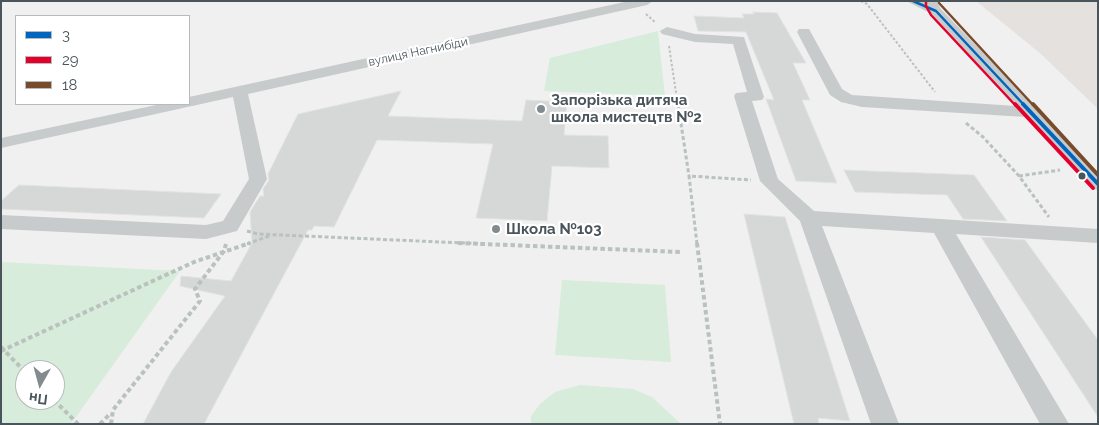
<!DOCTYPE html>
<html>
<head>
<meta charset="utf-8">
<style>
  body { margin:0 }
  #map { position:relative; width:1099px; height:425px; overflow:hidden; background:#f0f0f0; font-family:Raleway,sans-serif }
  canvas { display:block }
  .frame { position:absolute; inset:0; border:2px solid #49555a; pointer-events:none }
  .legend { position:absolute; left:15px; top:15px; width:175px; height:90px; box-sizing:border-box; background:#fff; border:1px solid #b6bbbd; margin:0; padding:6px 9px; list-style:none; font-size:15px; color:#49555a }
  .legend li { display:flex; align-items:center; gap:10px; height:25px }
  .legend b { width:25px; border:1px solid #b6bbbd }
  .north { position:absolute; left:15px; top:360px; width:50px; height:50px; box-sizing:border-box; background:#fff; border:1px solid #b6bbbd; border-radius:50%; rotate:187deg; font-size:14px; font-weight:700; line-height:20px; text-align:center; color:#49555a }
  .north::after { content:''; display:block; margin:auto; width:18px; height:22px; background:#838b8e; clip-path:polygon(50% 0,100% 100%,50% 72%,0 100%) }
</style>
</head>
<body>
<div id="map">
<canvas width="1099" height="425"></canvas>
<div class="frame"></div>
<ul class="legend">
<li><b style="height:6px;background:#0065bd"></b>3</li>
<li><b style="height:6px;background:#e4002b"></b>29</li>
<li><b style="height:6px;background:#7a4b2a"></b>18</li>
</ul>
<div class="north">Пн</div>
</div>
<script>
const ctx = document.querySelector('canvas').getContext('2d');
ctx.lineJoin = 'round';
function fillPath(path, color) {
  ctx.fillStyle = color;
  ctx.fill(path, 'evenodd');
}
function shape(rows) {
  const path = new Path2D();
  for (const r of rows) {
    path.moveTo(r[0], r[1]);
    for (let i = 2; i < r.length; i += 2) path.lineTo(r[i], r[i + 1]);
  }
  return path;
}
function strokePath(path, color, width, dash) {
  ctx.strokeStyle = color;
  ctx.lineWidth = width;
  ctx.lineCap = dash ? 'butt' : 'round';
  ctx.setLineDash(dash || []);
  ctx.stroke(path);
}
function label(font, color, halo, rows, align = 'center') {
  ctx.font = font + ' Raleway,sans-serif';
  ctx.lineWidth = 4.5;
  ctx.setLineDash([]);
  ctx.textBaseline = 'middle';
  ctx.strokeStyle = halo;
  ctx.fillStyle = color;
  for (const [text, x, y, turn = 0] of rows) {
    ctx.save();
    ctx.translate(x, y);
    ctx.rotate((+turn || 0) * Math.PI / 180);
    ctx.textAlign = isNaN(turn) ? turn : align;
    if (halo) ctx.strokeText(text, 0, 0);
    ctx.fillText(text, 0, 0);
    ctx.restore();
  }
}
fillPath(shape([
  [658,31,665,96,544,91,550,58],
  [1,262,180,271,71,424,1,424],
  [25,370,55,370,55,400,25,400],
  [562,280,665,285,671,362,555,355],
  [580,385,633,389,652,397,681,424,531,424,531,416,540,404,555,392]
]), '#d7ecdb');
fillPath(shape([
  [976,1,1098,1,1098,109,1041,54]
]), '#e4e1de');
const building = shape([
  [753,12,777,13,806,63,793,63,810,100,802,100,837,183,796,181,766,99,774,100,746,32,698,31,694,16,744,18,742,14,754,14,753,12],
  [401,91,388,116,522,121,526,100,567,102,564,135,608,136,609,168,552,166,547,221,476,218,493,144,377,140,334,227,314,226,312,230,308,230,204,424,143,424,171,372,225,296,180,286,181,276,231,281,252,243,250,212,260,196,264,196,263,189,269,180,268,174,298,114,401,91],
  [844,170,974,175,1007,221,963,219,947,195,855,192,844,170],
  [19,185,221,194,204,218,1,209,1,201,19,185],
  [744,214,785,217,850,421,818,418,819,424,794,424,744,214],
  [981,237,1025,240,1098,340,1098,417,981,237]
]);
fillPath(building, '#d6d8d8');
strokePath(building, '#e1e2e2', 1);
strokePath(shape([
  [861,1,867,4,935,92],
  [646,14,656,23],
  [669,46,678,106]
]), '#b9c2bd', 2, [2.5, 2]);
strokePath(shape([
  [678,104,689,176],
  [966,123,983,137,1019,176,1049,217],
  [1019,176,1060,170],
  [247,231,258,234,487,244],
  [247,244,269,236],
  [697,244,689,176,751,180]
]), '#b9c2bd', 3, [4, 2.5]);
strokePath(shape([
  [458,243,681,252],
  [697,243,720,424],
  [1,347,25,372],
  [1,351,194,262,250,243],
  [54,400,78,424],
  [100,424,110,414],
  [111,424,113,410,200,301,195,289,224,251,226,244]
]), '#b9c2bd', 4, [4.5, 3]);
fillPath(shape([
  [629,1,653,1,647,5,248,94,267,179,237,231,206,239,1,229,1,215,206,225,223,221,249,179,233,97,1,148,1,138,161,104,189,104,189,97,629,1],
  [906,1,939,1,938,4,941,9,1098,172,1098,190,1091,188,1026,117,862,107,841,102,830,95,797,32,799,29,809,29,842,89,852,95,1016,106,932,14,906,1],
  [667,27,695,34,744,37,764,97,762,100,752,101,778,179,814,211,1098,229,1098,243,956,234,1069,424,1040,424,934,233,822,226,899,424,871,424,800,221,760,181,734,96,736,93,747,92,733,44,695,42,662,34,660,31,667,27]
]), '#c8cbcb');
strokePath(shape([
  [913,1,936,11,1025,106]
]), '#0065bd', 2.5);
strokePath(shape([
  [1023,104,1098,184]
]), '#0065bd', 4);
strokePath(shape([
  [926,1,926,6,931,15,1016,106]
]), '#e4002b', 2.5);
strokePath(shape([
  [1015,104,1093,188]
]), '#e4002b', 4);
strokePath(shape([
  [939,3,1034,106]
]), '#7a4b2a', 2.5);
strokePath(shape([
  [1033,104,1098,175]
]), '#7a4b2a', 4);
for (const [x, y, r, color] of [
  [541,109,5,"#838b8e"],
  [1082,176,4.5,"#49555a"],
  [496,229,5,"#838b8e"]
]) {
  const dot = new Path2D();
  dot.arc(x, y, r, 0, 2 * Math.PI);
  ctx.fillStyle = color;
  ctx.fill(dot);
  strokePath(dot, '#fff', 2);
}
label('12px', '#49555a', '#fff', [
  ["вулиця Нагнибіди",418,52,-12]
]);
label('bold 15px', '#49555a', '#fff', [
  ["Запорізька дитяча",551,100],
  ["школа мистецтв №2",551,117],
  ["Школа №103",506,229]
], 'left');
</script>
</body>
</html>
